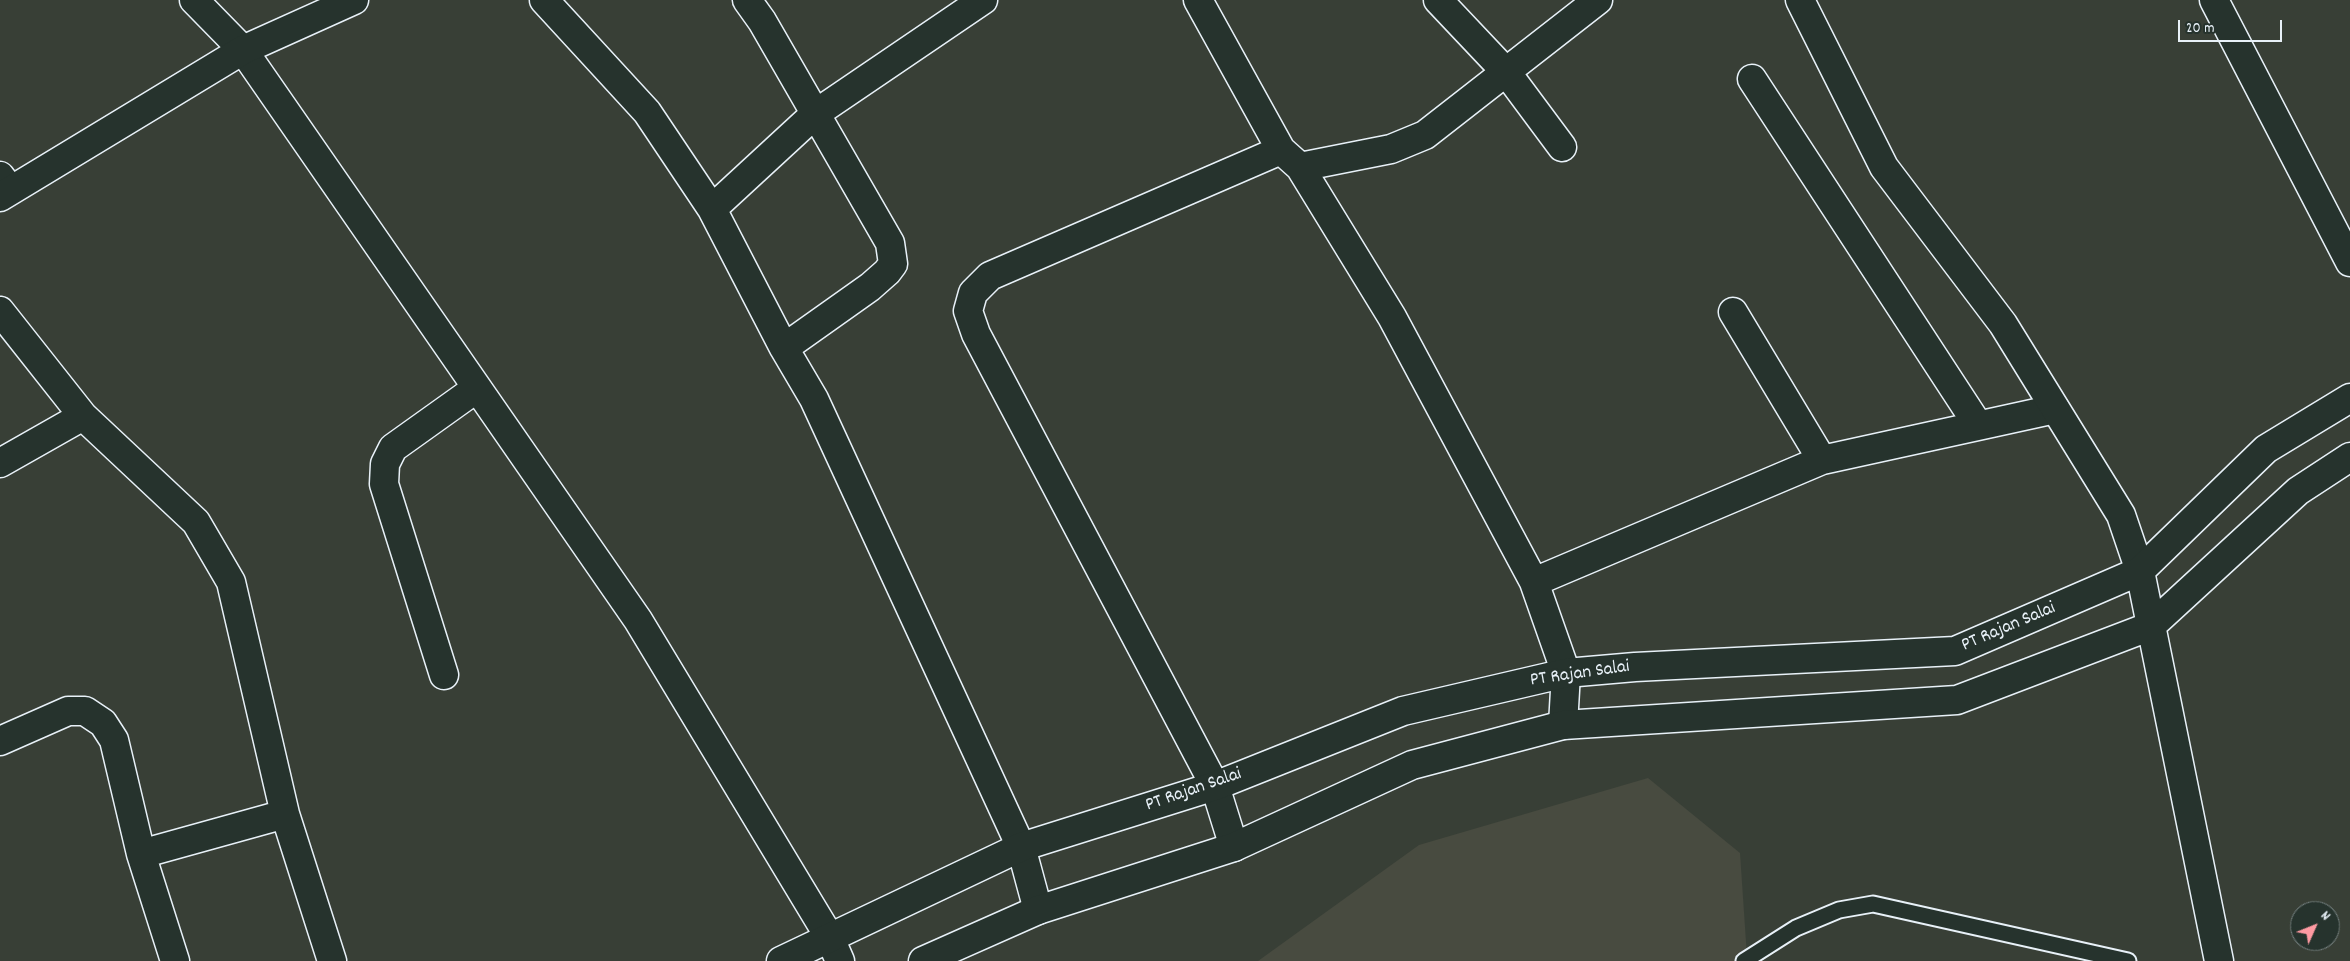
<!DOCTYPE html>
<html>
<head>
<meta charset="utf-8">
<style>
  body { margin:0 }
  #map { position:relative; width:2350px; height:961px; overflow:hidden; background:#383f36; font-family:Dekko,sans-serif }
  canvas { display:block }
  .north { position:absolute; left:2290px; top:901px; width:50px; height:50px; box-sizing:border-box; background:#26332d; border:1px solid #747f7e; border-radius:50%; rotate:46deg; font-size:14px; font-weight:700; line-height:20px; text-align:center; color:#e8f1f8 }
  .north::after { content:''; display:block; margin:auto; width:18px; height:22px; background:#ff9aa2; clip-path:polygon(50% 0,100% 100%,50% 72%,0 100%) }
  .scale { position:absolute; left:2178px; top:20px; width:104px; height:22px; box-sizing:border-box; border:2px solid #e8f1f8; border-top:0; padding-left:6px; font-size:15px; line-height:18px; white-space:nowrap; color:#e8f1f8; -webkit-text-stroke:4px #26332d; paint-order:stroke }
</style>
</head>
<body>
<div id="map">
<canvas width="2350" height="961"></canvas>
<div class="north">N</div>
<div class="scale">20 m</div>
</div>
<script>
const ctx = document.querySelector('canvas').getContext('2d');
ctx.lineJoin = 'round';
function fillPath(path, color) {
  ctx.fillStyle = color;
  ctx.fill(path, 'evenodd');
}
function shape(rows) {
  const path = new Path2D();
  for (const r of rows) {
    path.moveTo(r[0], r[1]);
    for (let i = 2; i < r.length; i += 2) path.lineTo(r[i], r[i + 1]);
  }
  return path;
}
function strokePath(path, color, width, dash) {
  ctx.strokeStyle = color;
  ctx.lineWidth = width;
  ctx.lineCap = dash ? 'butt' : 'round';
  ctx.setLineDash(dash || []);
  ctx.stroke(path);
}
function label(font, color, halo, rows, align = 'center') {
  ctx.font = font + ' Dekko,sans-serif';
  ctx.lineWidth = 4;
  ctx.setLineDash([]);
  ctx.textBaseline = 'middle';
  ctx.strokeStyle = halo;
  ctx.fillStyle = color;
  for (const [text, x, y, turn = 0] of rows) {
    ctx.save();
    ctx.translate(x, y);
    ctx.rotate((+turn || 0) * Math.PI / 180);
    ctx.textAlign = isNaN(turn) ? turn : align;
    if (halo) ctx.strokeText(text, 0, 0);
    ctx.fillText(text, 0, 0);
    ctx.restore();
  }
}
fillPath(shape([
  [1648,778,1740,853,1747,957,1741,961,1258,961,1419,845]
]), '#484b40');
const service = shape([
  [1744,961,1796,928,1839,910,1873,904,2128,961]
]);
const minor = shape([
  [194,0,243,50,638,620,830,938,840,961],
  [544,0,647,112,712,209,784,348,814,399,1021,847,1038,910],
  [747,0,762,21,890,243,893,264,887,272,870,287,784,348],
  [1198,0,1281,150,1300,167,1392,317,1534,582,1566,673,1563,725],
  [1438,0,1507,73,1562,147],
  [2214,0,2350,262],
  [1752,79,1978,425],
  [1300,167,1391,149,1425,135,1598,0],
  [0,176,10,189],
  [712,209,815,114,983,0],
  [0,311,83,416,196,522,231,582,285,814,332,961],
  [1733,312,1822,460],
  [0,463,83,416],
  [1534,582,1822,460,2055,409],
  [444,675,384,484,385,464,393,448,477,388],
  [0,741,68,711,85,711,103,723,114,740,141,854,175,961],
  [1234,847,1215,786,976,334,968,311,973,293,990,276,1281,150],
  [141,854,285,814]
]);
const tertiary = shape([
  [1800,0,1884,167,2003,324,2121,515,2140,571],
  [0,197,243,50,354,0]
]);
const secondary = shape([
  [2140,571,2219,961],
  [781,961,1021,847,1215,786,1403,711,1566,673,1635,667,1955,651,2140,571,2266,449,2350,398],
  [923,961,1038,910,1234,847,1412,765,1563,725,1957,700,2151,626,2298,491,2350,457]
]);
strokePath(service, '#e8f1f8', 19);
strokePath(minor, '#e8f1f8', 31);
strokePath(tertiary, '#e8f1f8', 31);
strokePath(secondary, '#e8f1f8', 31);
strokePath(service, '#26332d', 15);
strokePath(minor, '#26332d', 28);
strokePath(tertiary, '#26332d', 28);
strokePath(secondary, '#26332d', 28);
label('19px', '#e8f1f8', '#26332d', [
  ["PT Rajan Salai",2009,628,-23],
  ["PT Rajan Salai",1580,675,-8],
  ["PT Rajan Salai",1194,791,-19]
]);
</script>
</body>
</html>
